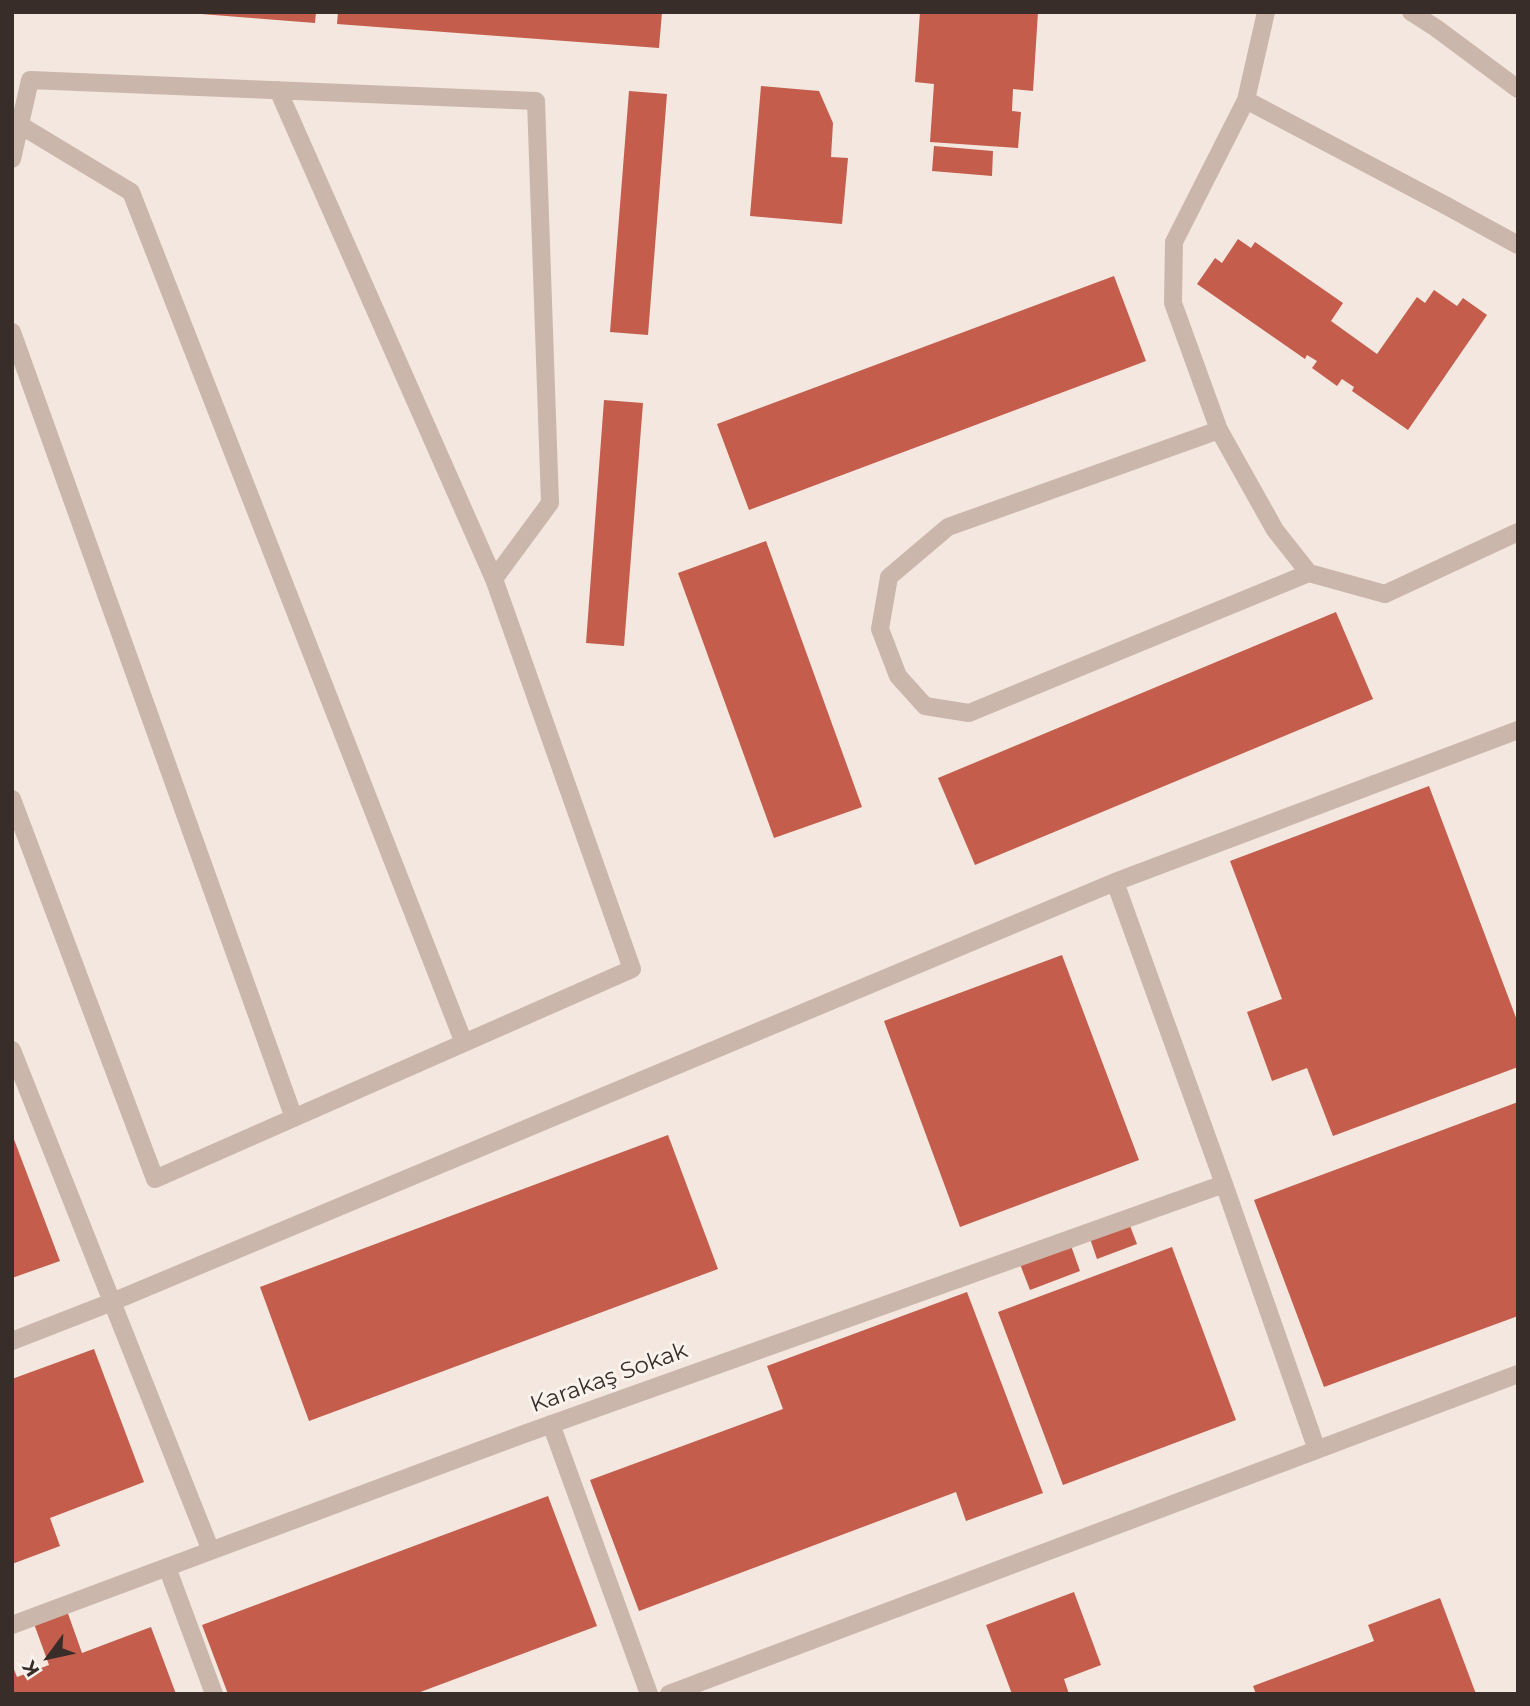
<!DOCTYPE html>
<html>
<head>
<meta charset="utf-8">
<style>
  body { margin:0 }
  #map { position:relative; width:1530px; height:1706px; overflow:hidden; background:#f3e7df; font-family:Montserrat,sans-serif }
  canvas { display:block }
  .frame { position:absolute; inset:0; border:14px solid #392d2a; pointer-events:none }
  .north { position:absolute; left:14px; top:1622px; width:70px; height:70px; -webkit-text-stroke:5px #faf2ec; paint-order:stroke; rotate:237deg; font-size:19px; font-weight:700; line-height:28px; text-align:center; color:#392d2a }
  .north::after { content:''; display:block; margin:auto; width:24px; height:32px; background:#392d2a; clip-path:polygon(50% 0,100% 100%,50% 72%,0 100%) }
</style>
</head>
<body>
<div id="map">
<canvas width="1530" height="1706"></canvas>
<div class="frame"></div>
<div class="north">K</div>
</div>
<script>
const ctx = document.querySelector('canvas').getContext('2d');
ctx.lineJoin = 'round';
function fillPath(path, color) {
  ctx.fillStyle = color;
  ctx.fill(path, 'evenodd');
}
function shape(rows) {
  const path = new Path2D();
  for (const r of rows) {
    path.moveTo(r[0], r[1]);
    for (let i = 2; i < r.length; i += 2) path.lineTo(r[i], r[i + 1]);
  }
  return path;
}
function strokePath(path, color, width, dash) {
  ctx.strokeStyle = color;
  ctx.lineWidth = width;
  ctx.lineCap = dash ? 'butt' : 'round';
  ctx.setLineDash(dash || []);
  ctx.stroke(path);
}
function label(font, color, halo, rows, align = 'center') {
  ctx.font = font + ' Montserrat,sans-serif';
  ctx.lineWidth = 6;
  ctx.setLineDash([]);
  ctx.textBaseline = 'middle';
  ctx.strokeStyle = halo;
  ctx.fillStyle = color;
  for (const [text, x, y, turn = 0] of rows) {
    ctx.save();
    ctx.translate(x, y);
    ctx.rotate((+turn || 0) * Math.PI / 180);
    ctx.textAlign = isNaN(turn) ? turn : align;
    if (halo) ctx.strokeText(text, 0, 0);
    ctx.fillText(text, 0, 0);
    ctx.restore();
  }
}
fillPath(shape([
  [201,12,316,12,315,23,201,14],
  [338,12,662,12,659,48,337,24],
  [920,12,1038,12,1033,91,1013,89,1012,111,1021,112,1018,148,930,142,934,84,915,82],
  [761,86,819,91,833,123,831,157,848,158,842,224,750,216],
  [629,91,667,94,648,335,610,332],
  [934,146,993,151,992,176,932,171],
  [1238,239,1251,248,1255,242,1343,303,1331,321,1377,354,1417,297,1425,303,1434,290,1457,306,1463,298,1487,315,1408,430,1352,391,1354,387,1342,379,1337,386,1312,368,1317,361,1307,355,1305,359,1197,284,1215,258,1222,263],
  [1114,276,1146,361,749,510,717,424],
  [604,400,643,403,624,646,586,643],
  [766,541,862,807,774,838,678,573],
  [1336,612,1373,699,975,865,938,778],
  [1429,786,1518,1023,1518,1067,1333,1136,1307,1068,1272,1081,1247,1012,1282,999,1230,861],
  [1062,955,1139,1160,960,1227,884,1021],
  [1518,1102,1518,1316,1324,1387,1254,1200],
  [12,1134,60,1261,12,1278],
  [668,1135,718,1269,309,1421,260,1287],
  [1127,1218,1137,1244,1097,1259,1088,1233],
  [1069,1240,1080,1271,1030,1290,1018,1259],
  [1172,1247,1236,1420,1063,1485,998,1312],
  [967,1292,1043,1493,966,1521,956,1492,639,1611,590,1480,783,1409,767,1366],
  [94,1349,144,1482,50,1518,60,1546,12,1564,12,1379],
  [548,1496,597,1626,415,1694,228,1694,202,1625],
  [1074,1592,1101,1665,1064,1679,1069,1694,1012,1694,986,1625],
  [1440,1598,1476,1694,1256,1694,1253,1686,1374,1641,1368,1625],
  [66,1608,82,1653,151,1627,176,1694,12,1694,12,1664,17,1677,49,1665,33,1621]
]), '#c45d4c');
strokePath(shape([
  [1266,12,1246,100,1174,242,1173,303,1219,430,1275,530,1309,573,1385,594,1518,532],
  [1411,12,1436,28,1518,89],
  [278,90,494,579],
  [1246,100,1445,205,1518,245],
  [20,125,131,192,464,1043],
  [12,159,30,80,536,101,550,503,494,579,632,969,155,1179,12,799],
  [12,332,294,1118],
  [1219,430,948,527,889,577,880,629,898,676,925,706,969,713,1309,573],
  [1115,882,1224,1184,1317,1450],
  [12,1050,211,1551],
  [12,1341,112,1302,1115,882,1518,730],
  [551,1424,649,1694],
  [167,1567,214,1694],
  [12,1625,524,1434,1224,1184],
  [669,1694,1518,1374]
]), '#cbb6ab', 18);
label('23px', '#392d2a', '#faf2ec', [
  ["Karakaş Sokak",609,1378,-20]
]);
</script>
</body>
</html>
